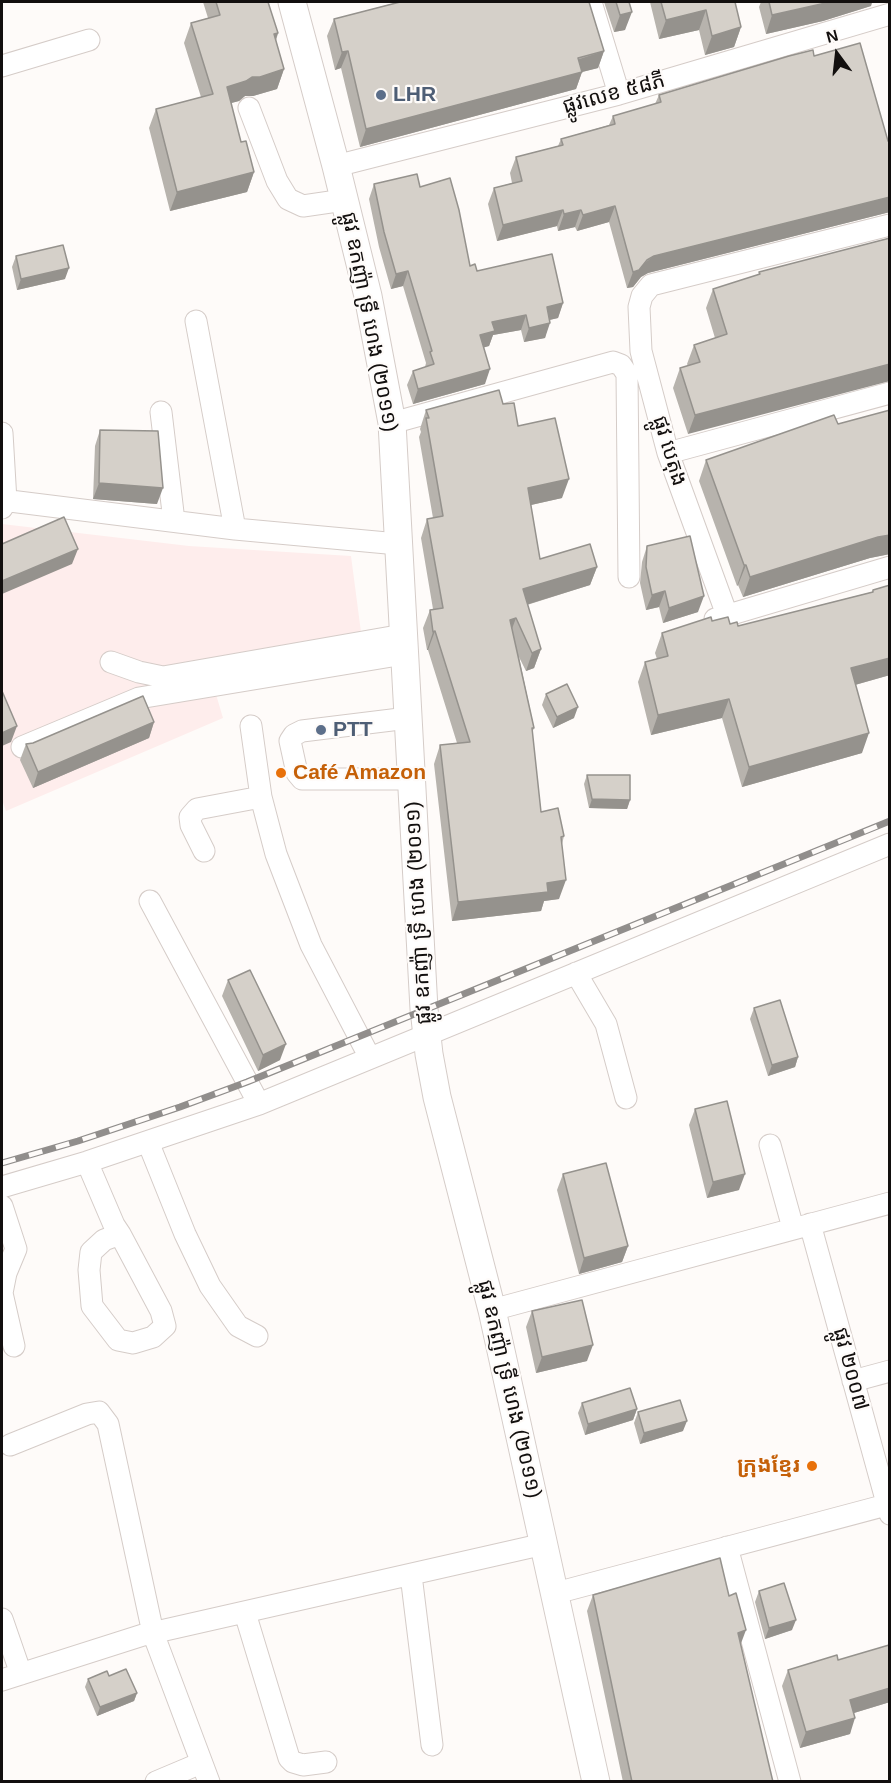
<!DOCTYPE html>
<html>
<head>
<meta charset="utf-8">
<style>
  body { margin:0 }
  #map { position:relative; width:891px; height:1783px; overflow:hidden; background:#fefbf9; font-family:Arial,sans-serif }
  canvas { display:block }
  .frame { position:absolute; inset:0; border:3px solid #120f0e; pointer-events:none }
  .north { position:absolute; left:807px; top:24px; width:60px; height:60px; -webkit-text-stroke:4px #fefbf9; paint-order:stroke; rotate:345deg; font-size:16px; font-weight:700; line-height:24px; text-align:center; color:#120f0e }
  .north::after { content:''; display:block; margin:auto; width:21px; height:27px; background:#120f0e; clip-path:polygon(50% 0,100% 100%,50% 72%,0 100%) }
</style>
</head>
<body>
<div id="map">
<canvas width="891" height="1783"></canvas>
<div class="frame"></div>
<div class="north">N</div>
</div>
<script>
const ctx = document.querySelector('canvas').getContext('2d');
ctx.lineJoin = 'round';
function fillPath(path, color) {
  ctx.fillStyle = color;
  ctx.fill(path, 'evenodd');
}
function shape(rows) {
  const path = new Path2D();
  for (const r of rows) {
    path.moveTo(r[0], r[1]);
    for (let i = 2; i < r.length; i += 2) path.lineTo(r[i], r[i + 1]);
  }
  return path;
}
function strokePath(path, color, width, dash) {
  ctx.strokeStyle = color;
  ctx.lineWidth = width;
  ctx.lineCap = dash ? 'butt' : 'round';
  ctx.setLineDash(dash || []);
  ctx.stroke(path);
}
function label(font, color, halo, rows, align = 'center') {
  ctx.font = font + ' Arial,"Noto Sans Khmer",sans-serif';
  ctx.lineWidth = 4.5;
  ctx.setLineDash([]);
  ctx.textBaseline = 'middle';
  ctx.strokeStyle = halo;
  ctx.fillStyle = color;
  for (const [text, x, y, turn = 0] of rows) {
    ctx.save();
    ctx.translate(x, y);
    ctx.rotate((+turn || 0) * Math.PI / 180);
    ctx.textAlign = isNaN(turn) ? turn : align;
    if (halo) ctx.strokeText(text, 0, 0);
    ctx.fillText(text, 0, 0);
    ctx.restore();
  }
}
fillPath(shape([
  [2,524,189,546,351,556,364,655,212,681,223,718,6,811,2,800]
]), '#feedec');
const minor = shape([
  [591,2,619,94],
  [2,66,89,40],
  [249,108,277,181,288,199,303,206,344,200],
  [336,166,619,94,890,14],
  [196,321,235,529],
  [161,412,174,521],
  [392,423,613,362,621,365,627,374,629,577],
  [2,433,6,501,2,508],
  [668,453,890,393],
  [2,500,235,529,398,544],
  [727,615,668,453,641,351,639,307,642,296,651,285,890,225],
  [715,619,890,567],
  [111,662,139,672,163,677,403,635],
  [408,718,302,731,294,735,290,741,297,773,302,779,411,779],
  [251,726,261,797,276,854,311,945,370,1058],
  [22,747,139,698,404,654],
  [204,851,191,825,190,817,197,809,261,797],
  [150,901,259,1104],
  [576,973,606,1024,626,1098],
  [148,1142,185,1234,210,1286,238,1326,257,1336],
  [770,1145,793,1228],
  [87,1162,114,1225,120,1234,161,1311,165,1326,153,1337,133,1343,118,1340,92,1306,89,1270,91,1252,104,1240,120,1234],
  [2,1187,87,1162,259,1104,890,844],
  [2,1206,16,1249,6,1273,2,1293,14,1346],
  [810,1224,890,1514],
  [492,1310,890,1203],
  [853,1381,890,1371],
  [10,1445,87,1414,99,1412,108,1424,153,1633,209,1782],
  [727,1547,790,1782],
  [411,1575,432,1745],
  [556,1593,890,1504],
  [245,1613,289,1758,293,1762,303,1765,326,1762],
  [2,1619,21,1674],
  [2,1680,143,1635,544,1544],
  [156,1782,201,1763]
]);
const major = shape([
  [292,2,336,166,368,296,392,423,424,1009,429,1054,437,1097,492,1310,596,1782]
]);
strokePath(minor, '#d5ccc8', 23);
strokePath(major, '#d5ccc8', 29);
strokePath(minor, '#fff', 21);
strokePath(major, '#fff', 27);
const rail = shape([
  [2,1163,78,1141,180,1107,247,1082,890,821]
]);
strokePath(rail, '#918e8c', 7);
strokePath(rail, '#fefbf9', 4.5, [14]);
fillPath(shape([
  [203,2,268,2,278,33,276,41,284,69,277,89,253,96,245,96,239,101,231,103,241,142,254,172,247,192,170,211,149,128,156,109,201,97,184,43,191,23,208,18],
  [394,2,589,2,604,51,598,68,582,72,576,89,360,147,341,68,335,70,327,36,334,19,395,3],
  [604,2,629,2,625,30,614,32],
  [650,2,735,2,741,27,734,47,705,55,699,30,659,39],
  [761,2,872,2,871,6,823,21,766,34,759,7],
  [814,56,888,141,890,140,890,212,648,273,641,277,633,287,627,288,609,222,577,231,575,227,558,231,557,226,497,241,488,204,494,188,512,183,510,173,516,157,558,146,561,139,609,125,613,116,655,104,659,95],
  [374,184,420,187,470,266,477,271,563,303,558,318,549,320,545,338,524,342,521,330,493,335,489,346,484,347,485,384,413,404,407,385,413,371,425,367,426,363,403,286,391,289,379,247,369,199],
  [890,238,688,434,673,388,680,368,688,366,687,364,694,345,715,338,706,308,713,289,758,275,759,272],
  [16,256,65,279,17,290,12,267],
  [503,404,518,426,562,498,531,505,540,559,597,567,590,585,527,605,541,649,534,668,526,671,519,657,534,728,532,733,541,812,564,836,562,844,559,899,544,901,541,911,452,921,434,764,440,745,457,743,428,650,427,650,423,628,430,610,433,609,421,538,427,519,433,518,419,437,421,432,420,429,426,410],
  [890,410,890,554,870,558,743,597,738,585,737,586,699,481,706,460],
  [100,430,157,504,93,499,95,446],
  [647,546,698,612,663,623,659,607,646,610,640,583,642,562],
  [890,585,890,675,855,685,862,753,742,787,722,718,651,735,638,682,645,662,657,659,655,653,662,633,712,621,738,626,872,592,873,590],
  [546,694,574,718,553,728,542,705],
  [154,722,149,738,33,788,20,760,26,744],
  [587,775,630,800,627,809,589,808,584,784],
  [228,980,280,1060,258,1071,222,996],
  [754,1008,798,1057,795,1067,768,1076,750,1019],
  [695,1109,739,1190,707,1198,689,1125],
  [563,1174,628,1246,622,1262,579,1274,557,1190],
  [532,1311,587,1361,536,1373,526,1327],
  [582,1403,637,1409,633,1420,585,1435,578,1413],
  [638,1412,683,1431,640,1444,634,1423],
  [759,1591,792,1630,765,1639,755,1602],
  [593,1595,729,1596,773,1782,623,1782,587,1611],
  [838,1660,890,1702,854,1713,850,1734,800,1748,782,1686,788,1670],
  [109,1676,137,1693,134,1701,97,1716,85,1687,88,1679]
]), '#b7b3ad');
fillPath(shape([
  [830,2,872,2,871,6,823,21,766,34,772,15],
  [706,10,699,30,659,39,666,20],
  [632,12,625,30,614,32,620,15],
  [741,27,734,47,705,55,712,36],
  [278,33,271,53,274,34],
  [348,51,341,68,335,70,342,52],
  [604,51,598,68,582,72,576,89,360,147,366,129],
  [284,69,277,89,253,96,245,96,239,101,220,106,227,87,252,77],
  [254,172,247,192,170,211,177,192],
  [890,197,890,212,648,273,641,277,633,287,627,288,633,272,654,256],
  [615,206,609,222,577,231,583,215],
  [563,210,557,226,497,241,503,225],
  [581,210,575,227,558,231,564,214],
  [69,268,65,279,17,290,21,279],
  [408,271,403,286,391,289,396,274],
  [563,303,558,318,541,322,547,307],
  [526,315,521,330,493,335,489,346,475,350,480,335,492,322],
  [550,323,545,338,524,342,529,328],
  [890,364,890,381,688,434,695,415],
  [490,369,485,384,413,404,418,389],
  [569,479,562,498,522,507,528,488],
  [99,483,163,488,157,504,93,499],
  [890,535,890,554,870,558,743,597,750,577,878,537],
  [78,549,72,564,2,594,2,581],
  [744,565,746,565,738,585,737,586],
  [597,567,590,585,516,608,523,589],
  [665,591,659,607,646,610,652,595],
  [704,596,698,612,663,623,669,608],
  [516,618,509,637,510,620],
  [435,631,428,650,427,650,433,632],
  [541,649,534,668,526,671,532,653],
  [890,658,890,675,844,688,851,668],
  [729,699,722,718,651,735,658,715],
  [578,707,574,718,553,728,557,717],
  [154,722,149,738,33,788,38,772],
  [17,726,11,742,2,746,2,733],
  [869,733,862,753,742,787,749,767],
  [592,799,630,800,627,809,589,808],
  [566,880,559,899,544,901,541,911,452,921,458,902,547,883],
  [286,1044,280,1060,258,1071,263,1055],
  [798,1057,795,1067,768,1076,772,1065],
  [745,1174,739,1190,707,1198,713,1182],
  [628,1246,622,1262,579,1274,584,1258],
  [593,1345,587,1361,536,1373,542,1357],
  [637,1409,633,1420,585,1435,588,1424],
  [687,1421,683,1431,640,1444,644,1433],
  [796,1620,792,1630,765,1639,769,1628],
  [746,1630,740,1646,738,1633],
  [890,1688,890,1702,844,1716,850,1700],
  [137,1693,134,1701,97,1716,100,1707],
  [855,1718,850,1734,800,1748,806,1732]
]), '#95928d');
const building = shape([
  [216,2,268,2,278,33,274,34,284,69,260,77,252,77,246,81,227,87,241,142,246,141,254,172,177,192,156,109,213,94,191,23,220,15,216,2],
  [400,2,589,2,604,51,578,58,582,72,366,129,348,51,342,52,334,19,400,2],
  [616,2,629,2,632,12,620,15,616,2],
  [661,2,735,2,741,27,712,36,706,10,666,20,661,2],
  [769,2,830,2,772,15,769,2],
  [860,43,888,141,890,140,890,197,654,256,647,260,639,270,633,272,615,206,583,215,581,210,564,214,563,210,503,225,494,188,522,181,516,157,563,145,561,139,615,124,613,116,661,102,659,95,789,56,813,50,814,56,860,43],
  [417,174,420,187,450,178,459,210,470,266,475,264,477,271,552,254,563,303,547,307,550,323,529,328,526,315,492,322,495,331,480,335,490,369,418,389,413,371,434,364,430,352,432,351,408,271,396,274,384,232,374,184,417,174],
  [890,238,890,364,695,415,680,368,700,362,694,345,727,334,713,289,760,274,759,272,890,238],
  [63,245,69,268,21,279,16,256,63,245],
  [499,390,503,404,514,403,518,426,555,418,569,479,528,488,540,559,590,544,597,567,523,589,541,649,532,653,516,618,510,620,534,728,532,728,541,812,558,808,564,836,561,837,566,880,547,883,548,892,458,902,440,745,470,742,435,631,433,632,430,610,443,608,427,519,443,516,426,418,429,418,426,410,499,390],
  [890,410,890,535,878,537,750,577,746,565,744,565,706,460,834,415,838,424,890,410],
  [100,430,158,431,163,488,99,483,100,430],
  [64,517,78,549,2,581,2,544,64,517],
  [690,536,704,596,669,608,665,591,652,595,646,567,647,546,690,536],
  [890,585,890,658,851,668,869,733,749,767,729,699,658,715,645,662,668,656,662,633,711,617,712,621,728,617,730,624,737,622,738,626,873,592,873,590,890,585],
  [567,684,578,707,557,717,546,694,567,684],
  [2,691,17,726,2,733,2,691],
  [143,696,154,722,38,772,26,744,33,743,143,696],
  [587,775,630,775,630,800,592,799,587,775],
  [250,970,286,1044,263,1055,228,980,250,970],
  [780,1000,798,1057,772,1065,754,1008,780,1000],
  [727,1101,745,1174,713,1182,695,1109,727,1101],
  [606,1163,628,1246,584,1258,563,1174,606,1163],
  [582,1300,593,1345,542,1357,532,1311,582,1300],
  [630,1388,637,1409,588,1424,582,1403,630,1388],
  [680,1400,687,1421,644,1433,638,1412,680,1400],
  [720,1558,729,1596,736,1593,746,1630,738,1633,773,1782,632,1782,593,1595,720,1558],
  [784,1583,796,1620,769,1628,759,1591,784,1583],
  [889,1645,890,1688,850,1700,855,1718,806,1732,788,1670,837,1655,838,1660,889,1645],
  [126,1669,137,1693,100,1707,88,1679,107,1671,109,1676,126,1669]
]);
fillPath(building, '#d5d0c9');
strokePath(building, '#95928d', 1.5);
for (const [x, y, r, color] of [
  [381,95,6,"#5c6f8a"],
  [321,730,6,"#5c6f8a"],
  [281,773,6,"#e8710a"],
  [812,1466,6,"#e8710a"]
]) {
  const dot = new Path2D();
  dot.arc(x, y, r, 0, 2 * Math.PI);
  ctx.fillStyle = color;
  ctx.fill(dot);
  strokePath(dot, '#fefbf9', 2);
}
label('21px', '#120f0e', '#fefbf9', [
  ["ផ្លូវលេខ ៥៨ភី",614,94,-15],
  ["ផ្លូវ ឧកញ៉ា ទ្រី ហេង (២០១១)",369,322,79],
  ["ផ្លូវ បេតុង",669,451,73],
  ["ផ្លូវ ឧកញ៉ា ទ្រី ហេង (២០១១)",419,913,-93],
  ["ផ្លូវ ២០០៧",850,1369,75],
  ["ផ្លូវ ឧកញ៉ា ទ្រី ហេង (២០១១)",509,1389,77]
]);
label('bold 21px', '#4e5e75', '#fefbf9', [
  ["LHR",393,95],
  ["PTT",333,730]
], 'left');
label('bold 21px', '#c56008', '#fefbf9', [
  ["Café Amazon",293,773],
  ["ក្រុងខ្មែរ",800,1466,"right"]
], 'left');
</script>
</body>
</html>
